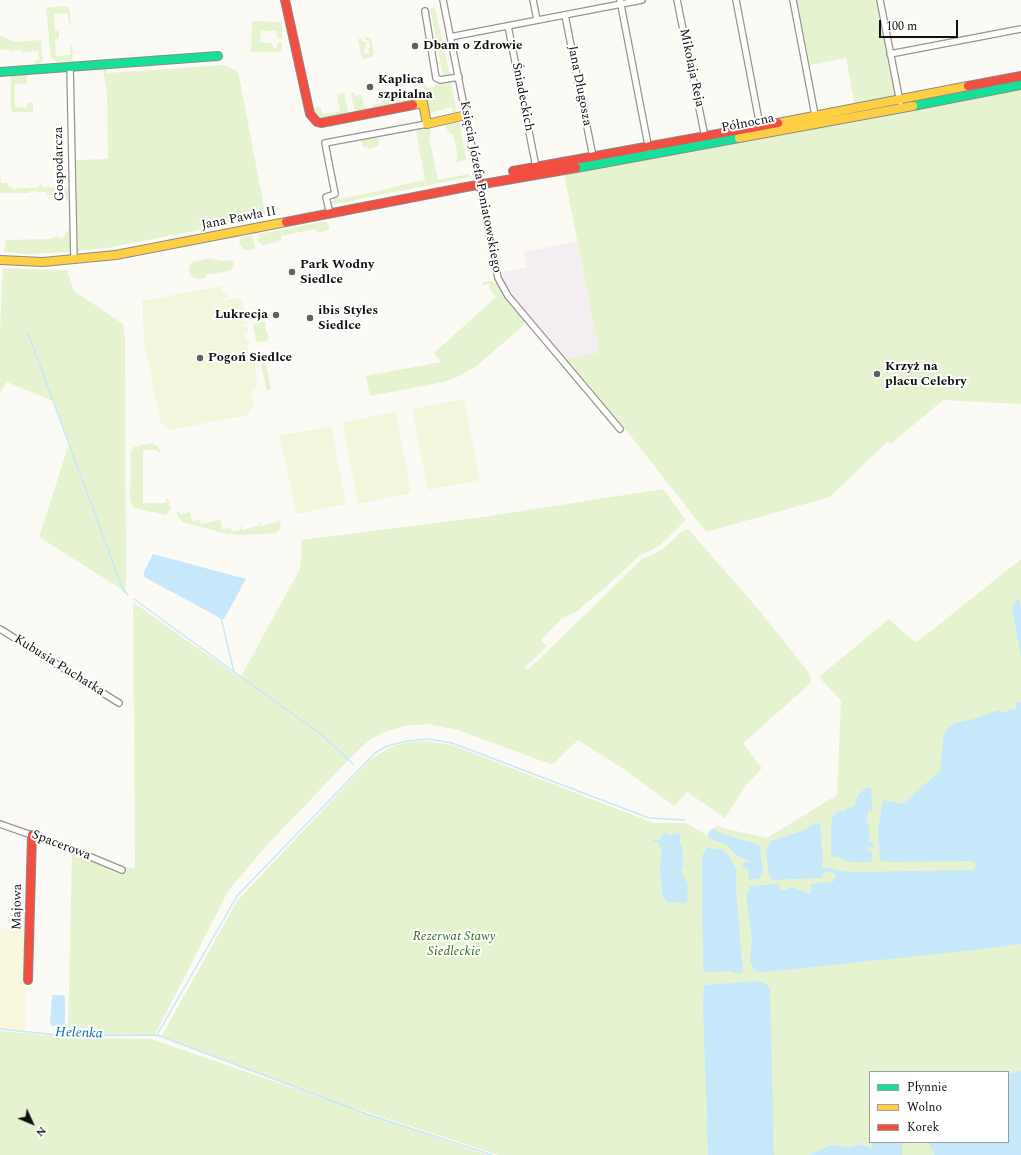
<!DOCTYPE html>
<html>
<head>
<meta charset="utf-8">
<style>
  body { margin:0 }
  #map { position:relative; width:1021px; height:1155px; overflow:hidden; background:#fcfaf4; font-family:Spectral,serif }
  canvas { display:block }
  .legend { position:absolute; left:869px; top:1071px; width:140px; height:72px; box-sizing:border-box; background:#fff; border:1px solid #9f9f9f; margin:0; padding:5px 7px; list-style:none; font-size:12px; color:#0f0f0f }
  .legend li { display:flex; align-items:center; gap:8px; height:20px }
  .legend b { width:20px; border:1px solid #9f9f9f }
  .north { position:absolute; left:12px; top:1103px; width:40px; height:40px; -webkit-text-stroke:3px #fff; paint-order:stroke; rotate:134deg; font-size:11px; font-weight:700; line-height:16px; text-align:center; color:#0f0f0f }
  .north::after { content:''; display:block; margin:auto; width:14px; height:18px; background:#0f0f0f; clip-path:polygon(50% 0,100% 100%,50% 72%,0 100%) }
  .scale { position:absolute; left:879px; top:20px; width:79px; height:18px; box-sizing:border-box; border:2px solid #0f0f0f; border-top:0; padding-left:5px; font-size:12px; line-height:14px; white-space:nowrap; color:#0f0f0f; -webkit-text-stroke:3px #fff; paint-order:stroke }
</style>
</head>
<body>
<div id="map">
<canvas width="1021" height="1155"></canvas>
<ul class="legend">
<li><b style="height:5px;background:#16e098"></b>Płynnie</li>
<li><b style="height:5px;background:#ffcf43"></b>Wolno</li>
<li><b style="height:5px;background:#f24e42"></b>Korek</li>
</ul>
<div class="north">N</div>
<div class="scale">100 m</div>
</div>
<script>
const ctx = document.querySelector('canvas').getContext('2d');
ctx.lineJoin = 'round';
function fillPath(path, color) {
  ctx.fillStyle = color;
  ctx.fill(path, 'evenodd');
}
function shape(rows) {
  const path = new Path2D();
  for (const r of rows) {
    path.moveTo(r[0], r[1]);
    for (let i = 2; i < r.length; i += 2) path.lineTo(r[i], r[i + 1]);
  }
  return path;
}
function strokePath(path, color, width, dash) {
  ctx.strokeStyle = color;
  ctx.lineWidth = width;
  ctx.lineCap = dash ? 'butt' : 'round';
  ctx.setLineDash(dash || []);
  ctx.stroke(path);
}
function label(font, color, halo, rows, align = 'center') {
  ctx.font = font + ' Spectral,serif';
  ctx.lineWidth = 4;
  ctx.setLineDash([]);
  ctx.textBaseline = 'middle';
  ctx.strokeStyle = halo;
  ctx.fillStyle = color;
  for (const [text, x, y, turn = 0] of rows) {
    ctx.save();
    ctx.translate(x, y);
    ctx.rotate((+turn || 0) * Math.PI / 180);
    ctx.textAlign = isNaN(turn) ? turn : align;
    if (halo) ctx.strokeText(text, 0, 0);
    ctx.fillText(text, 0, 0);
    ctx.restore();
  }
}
fillPath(shape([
  [577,242,599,352,566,359,508,288,504,282,502,272,527,267,524,252]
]), '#f4edf1');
fillPath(shape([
  [0,928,27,930,25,1031,0,1029]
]), '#faf7df');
fillPath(shape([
  [797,0,878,0,897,96,855,106,846,58,810,65],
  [65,6,69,8,71,23,68,23,69,21,67,13,54,14,55,31,59,31,59,39,55,39,56,56,70,55,70,50,71,50,69,45,72,45,73,62,66,61,57,62,52,58,51,58,46,8],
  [435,7,450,75,445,76,443,76,431,13,429,13,429,11,431,10,431,8],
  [252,21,282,22,282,39,278,38,276,31,261,31,260,42,272,43,273,48,276,48,278,43,282,42,281,52,251,52],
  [0,35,15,42,41,40,43,61,39,65,36,65,34,61,39,60,38,51,22,52,22,50,10,51,9,49,0,50],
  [367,37,371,39,374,55,372,57,362,59,358,39,361,38,362,41,367,42,363,53,369,54,370,53,368,50,370,47,369,41,364,38],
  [224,65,237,71,239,76,266,217,107,248,78,251,76,160,108,159,107,93,103,69,106,69,107,73],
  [27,72,27,84,15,84,15,107,27,108,27,103,33,103,33,112,11,112,11,73],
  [413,79,414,79,416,83,419,97,418,100,372,110,372,105,381,103,379,96,414,89],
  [451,83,457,112,453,113,452,107,431,113,429,112,423,84,426,85,427,88,435,87,435,84,438,84],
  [1021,88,1021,404,943,400,891,444,887,442,830,497,706,532,623,426,566,359,599,352,564,173,655,158,685,151],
  [353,92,355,96,361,94,364,106,367,107,368,111,359,112,354,109,351,93],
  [344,93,348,111,346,113,319,119,315,116,313,108,321,107,322,114,340,111,337,94],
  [459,120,466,160,456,162,455,160,458,159,453,133,450,134,443,123],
  [430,126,431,130,429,137,438,180,469,174,470,177,330,205,330,201,333,201,334,198,338,197,340,199,392,188,392,187,425,180,416,131,419,127],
  [376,136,378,138,380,143,378,146,368,149,367,147,363,147,361,139],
  [0,173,1,183,8,183,8,187,12,187,13,190,16,190,18,188,36,188,42,183,42,187,66,187,66,189,68,189,68,201,66,199,65,195,46,195,46,192,30,191,29,193,0,193],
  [267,221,266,222,115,252,86,256,86,253,137,246],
  [326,221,330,227,328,230,317,233,315,229,281,236,281,240,278,241,278,242,262,245,261,243,258,243,257,238,260,237,259,234],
  [69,229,70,252,28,254,4,252,6,240,50,239,57,236,62,239],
  [252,235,255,249,244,250,239,244,241,237],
  [210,258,221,261,233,260,234,267,229,271,205,275,205,278,197,279,191,276,188,269,192,262],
  [3,268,67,270,74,291,123,324,125,338,126,592,39,537,69,444,53,401,7,382,0,393,0,330],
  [491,281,498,284,507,299,524,319,524,325,474,368,457,377,444,382,370,396,366,376,441,362,434,353,496,297,490,289,489,284,483,285,483,282],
  [264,322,266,323,265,327,269,338,267,341,258,342,256,340,253,326,256,323],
  [264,355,271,389,267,391,259,356],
  [150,443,158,446,160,452,158,454,157,450,143,450,143,503,166,503,166,499,168,499,171,508,168,513,165,515,135,508,132,505,130,500,131,451,134,447],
  [663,489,686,520,660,545,650,551,640,555,607,586,576,612,561,619,541,640,547,646,525,667,528,670,643,558,647,557,663,549,682,531,688,529,759,610,810,674,811,683,743,743,762,768,745,787,725,818,687,792,674,806,625,770,578,740,553,764,550,764,458,730,428,724,404,726,382,733,370,740,360,748,266,846,228,891,155,1035,68,1036,72,852,106,865,108,869,122,874,122,867,135,868,133,602,240,678,300,569,302,554,301,540,483,517],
  [179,511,180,514,190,512,192,521,200,520,201,524,220,520,222,529,231,528,232,532,240,530,240,526,241,526,242,530,259,526,259,523,260,522,261,526,278,522,278,519,280,521,281,526,279,530,275,533,244,535,226,534,183,522,178,517,177,513],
  [1021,559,1021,1155,498,1155,355,1108,354,1109,486,1155,0,1155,0,1031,80,1038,151,1039,334,1102,161,1037,237,901,370,760,390,747,408,742,427,741,452,745,654,823,686,823,707,835,717,825,723,828,767,838,837,795,841,701,819,677,889,619,908,636,917,642],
  [870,1072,1008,1072,1008,1142,870,1142]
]), '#e6f3d1');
fillPath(shape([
  [221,286,222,288,221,291,227,294,228,298,222,299,223,301,238,298,238,300,242,299,247,324,243,325,243,327,247,327,249,332,245,333,244,329,246,341,250,341,251,344,247,345,249,357,249,353,252,353,253,358,250,359,250,361,254,361,258,386,255,386,255,390,251,391,254,405,248,415,169,430,161,423,144,342,143,312,142,301],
  [464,399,480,480,428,490,412,409],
  [396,412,411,493,358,504,343,422],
  [331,426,346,504,296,514,280,436]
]), '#f0f7dc');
fillPath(shape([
  [153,554,246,579,224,619,222,619,146,578,144,576,144,572],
  [1017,599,1019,600,1021,609,1021,658,1012,606],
  [1017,702,1021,702,1021,944,976,950,764,972,758,972,754,970,750,961,752,941,748,910,746,899,750,886,778,884,780,886,778,890,785,890,791,887,811,894,811,884,833,882,837,874,824,871,822,878,774,880,769,875,766,850,771,841,805,830,814,824,820,823,823,860,822,864,823,868,833,868,835,870,853,872,974,870,976,865,975,862,970,861,891,862,880,860,878,830,883,800,903,804,940,771,943,740,944,734,949,727,955,723,974,719,998,710,1006,713,1009,709,1013,710,1016,707],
  [866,787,872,788,871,790,872,801,872,812,869,810,866,819,869,827,869,840,870,843,872,842,874,847,874,848,869,847,867,850,868,851,873,851,872,853,872,859,871,862,849,862,838,857,834,857,831,855,831,827,833,823,831,817,835,815,836,812,843,811,844,813,846,809,854,806,856,804,855,802,858,796],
  [713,828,720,833,749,842,751,842,760,847,763,873,760,878,749,880,748,869,743,867,743,864,744,862,747,863,748,860,737,856,726,844,710,839,708,837,709,832],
  [678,832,681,837,679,841,682,844,683,866,681,872,688,884,687,901,686,903,683,904,678,902,668,903,663,896,660,868,662,850,658,842,653,841,652,839,660,840,663,834,666,833,669,835,676,834],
  [707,848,722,849,728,855,736,869,736,891,743,971,740,974,730,971,706,972,703,969,702,857,705,850],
  [757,981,766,984,770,988,774,1155,708,1155,703,1003,704,985],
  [53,995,63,995,65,997,65,1023,61,1027,52,1026,50,1023,52,997],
  [1021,1071,1021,1155,934,1155,935,1151,931,1149,929,1142,1008,1142,1008,1074],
  [873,1142,889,1142,891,1143,892,1142,902,1142,902,1155,809,1155,829,1146,835,1145,848,1148,861,1144,872,1149,872,1143]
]), '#c6e8fa');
strokePath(shape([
  [28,333,123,590,128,595],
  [134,599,234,672],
  [221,618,234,672,321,734,353,764],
  [0,1029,68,1036,157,1035,367,1114,492,1155],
  [157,1035,237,896,375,753,387,746,407,741,428,739,452,743,649,818,684,820]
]), '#c6e8fa', 1.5);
const street = shape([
  [443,0,498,278,508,296,620,429],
  [533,0,537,20],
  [620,0,649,150],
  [677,0,705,137],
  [736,0,760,126],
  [793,0,815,115],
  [880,0,900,102],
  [425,11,436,78,440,80,459,77],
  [565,15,593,157],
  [508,26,536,167],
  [450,37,642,0],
  [890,54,1021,29],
  [70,66,74,260],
  [330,214,326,197,335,194,325,143,427,124],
  [0,629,119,703],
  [0,824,74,850,122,870]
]);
const fast = shape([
  [0,72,218,56],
  [913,106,1021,85],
  [576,168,739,138]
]);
const slow = shape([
  [413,105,423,103,427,124,466,115],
  [778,123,968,86],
  [739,138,913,106],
  [0,260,43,262,116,255,286,222]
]);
const jam = shape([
  [285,0,310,114,317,122,321,123,413,105],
  [968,86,1021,76],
  [513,171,778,123],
  [286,222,466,187,576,168],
  [28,980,32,835]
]);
strokePath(street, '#969592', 8);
strokePath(fast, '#8c8b89', 10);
strokePath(slow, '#8c8b89', 10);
strokePath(jam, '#8c8b89', 10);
strokePath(street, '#fffefd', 5.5);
strokePath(fast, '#16e098', 8);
strokePath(slow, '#ffcf43', 8);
strokePath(jam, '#f24e42', 8);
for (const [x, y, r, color] of [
  [415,46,4,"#62615f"],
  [370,87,4,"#62615f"],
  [292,272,4,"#62615f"],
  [276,315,4,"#62615f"],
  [310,318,4,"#62615f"],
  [200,358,4,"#62615f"],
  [877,374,4,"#62615f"]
]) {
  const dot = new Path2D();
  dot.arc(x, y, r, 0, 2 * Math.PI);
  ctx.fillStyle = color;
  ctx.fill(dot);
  strokePath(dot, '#fff', 1.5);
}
label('bold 13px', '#0f0f0f', '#fff', [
  ["Dbam o Zdrowie",423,46],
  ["Kaplica",378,80],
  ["szpitalna",378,95],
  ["Park Wodny",300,265],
  ["Siedlce",300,280],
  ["ibis Styles",318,311],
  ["Siedlce",318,326],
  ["Lukrecja",268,315,"right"],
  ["Pogoń Siedlce",208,358],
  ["Krzyż na",885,367],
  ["placu Celebry",885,382]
], 'left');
label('13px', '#0f0f0f', '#fff', [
  ["Mikołaja Reja",691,68,78],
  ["Jana Długosza",579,86,79],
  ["Śniadeckich",522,97,79],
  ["Północna",748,124,-11],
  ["Gospodarcza",60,164,-91],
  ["Księcia Józefa Poniatowskiego",480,187,79],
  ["Jana Pawła II",239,219,-11],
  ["Kubusia Puchatka",59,666,32],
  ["Spacerowa",61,846,21],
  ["Majowa",18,907,-89]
]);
label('italic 13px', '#2b6e17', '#fff', [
  ["Rezerwat Stawy",454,937],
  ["Siedleckie",454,952]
]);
label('italic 14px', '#0a6aaf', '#fff', [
  ["Helenka",79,1034,2]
]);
</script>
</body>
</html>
